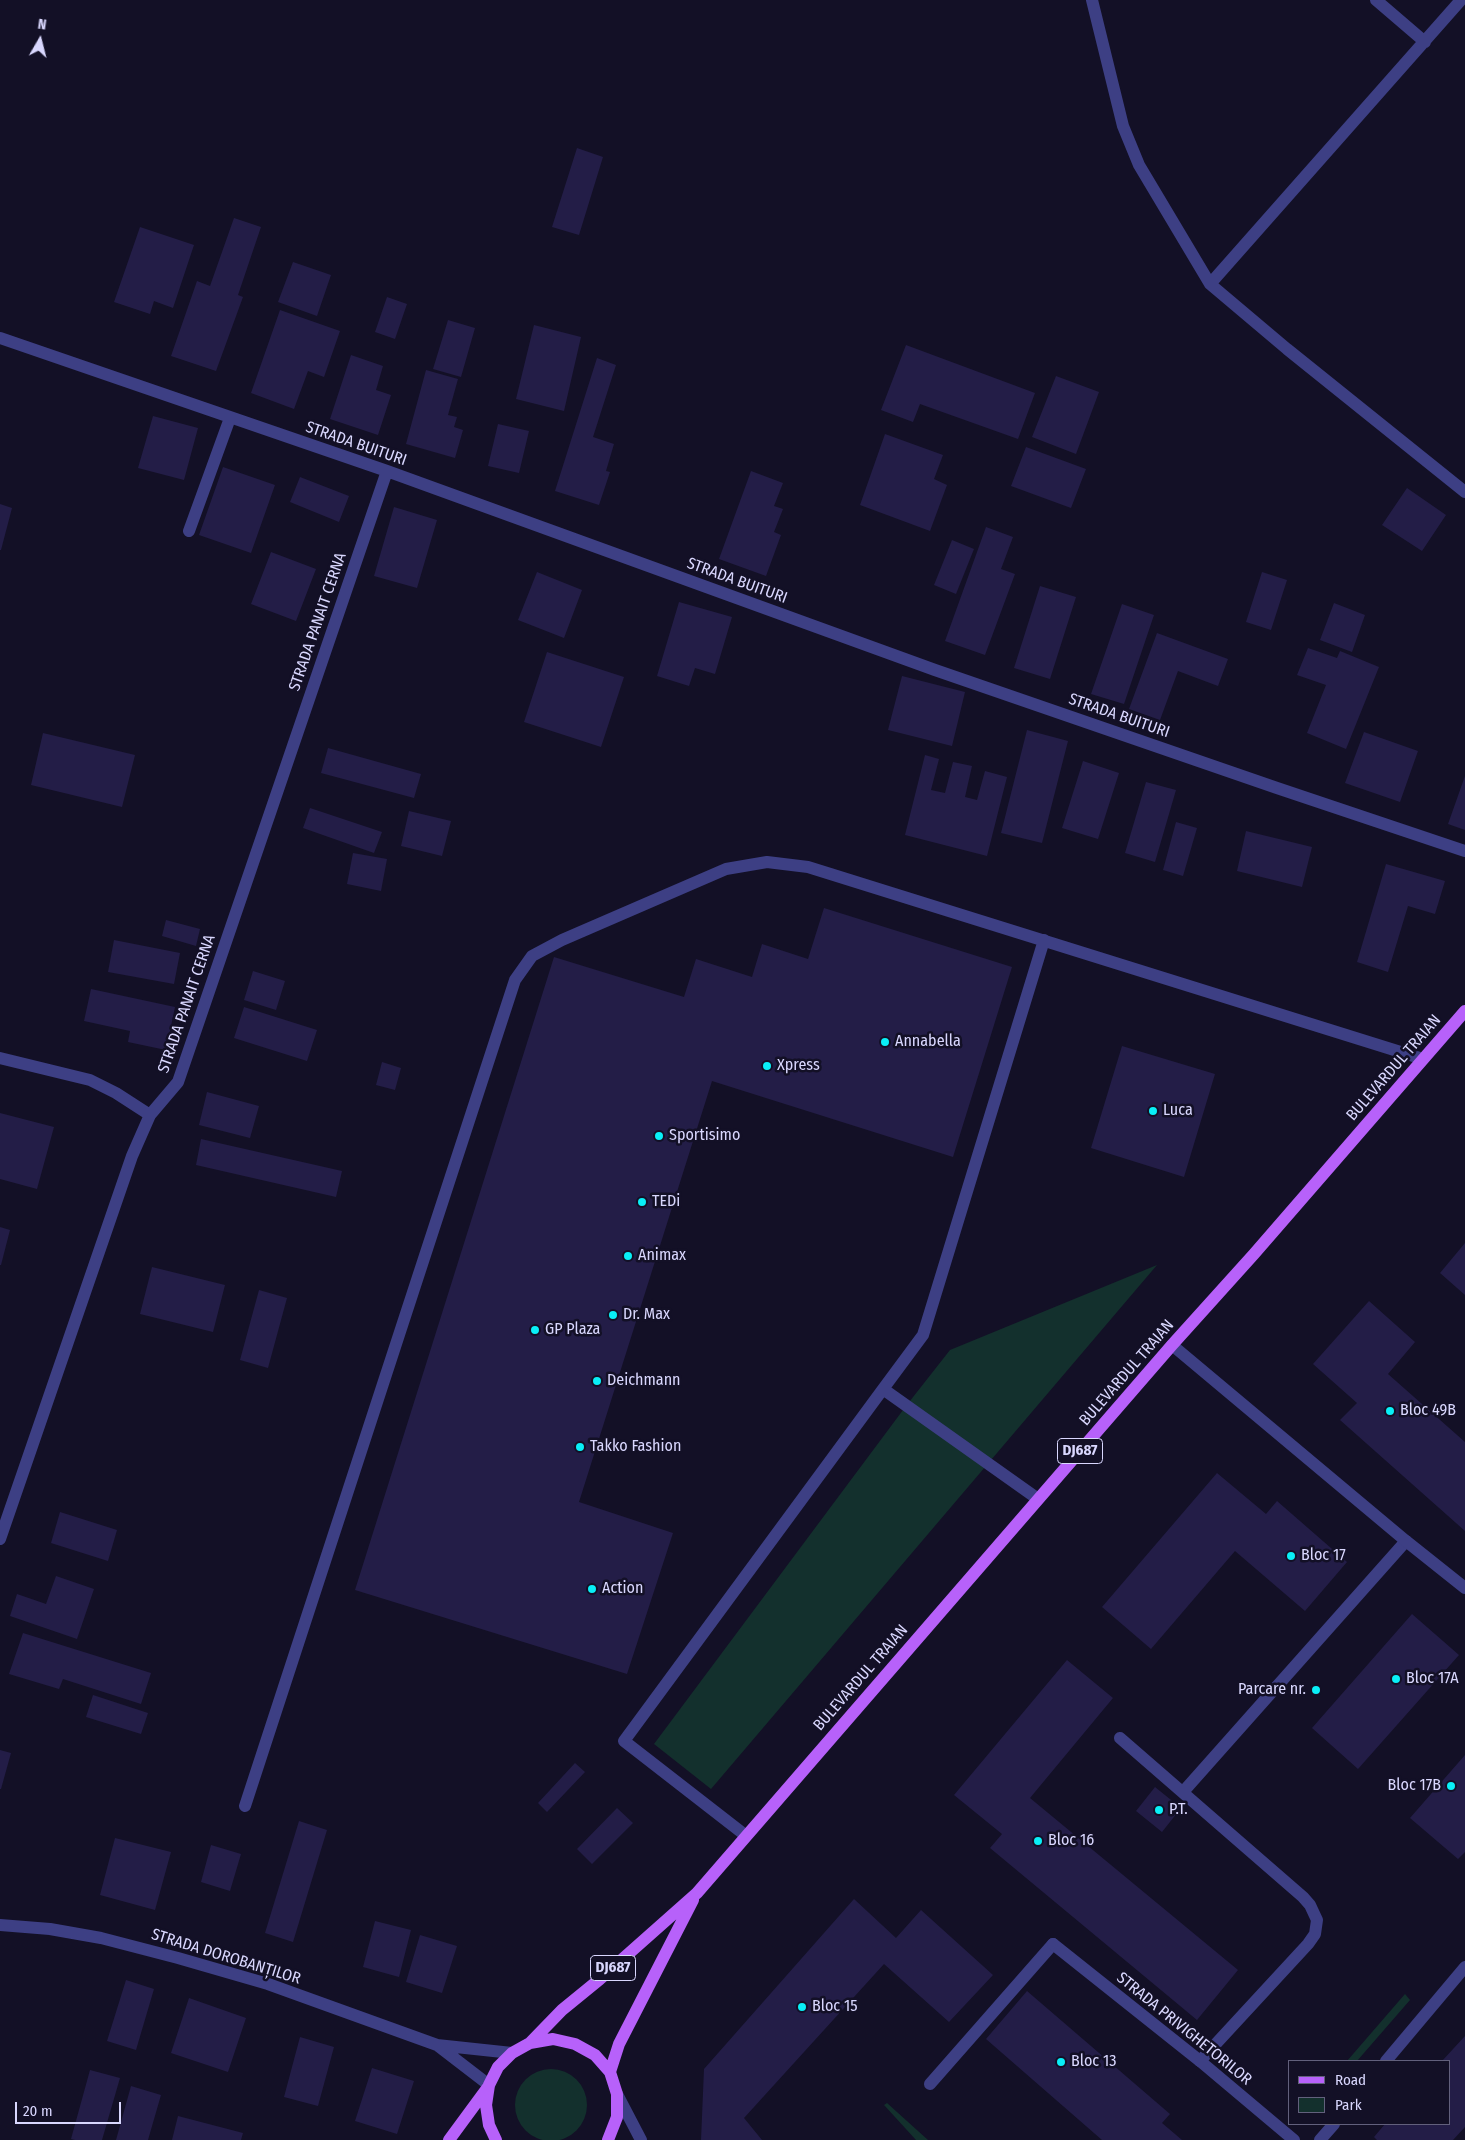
<!DOCTYPE html>
<html>
<head>
<meta charset="utf-8">
<style>
  body { margin:0 }
  #map { position:relative; width:1465px; height:2140px; overflow:hidden; background:#131026; font-family:"Fira Sans Condensed",sans-serif }
  canvas { display:block }
  .legend { position:absolute; left:1288px; top:2060px; width:162px; height:65px; box-sizing:border-box; background:#131026; border:1px solid #62607c; margin:0; padding:6px 9px; list-style:none; font-size:15px; color:#d9d7fe }
  .legend li { display:flex; align-items:center; gap:10px; height:25px }
  .legend b { width:25px; border:1px solid #62607c }
  .north { position:absolute; left:15px; top:15px; width:50px; height:50px; -webkit-text-stroke:4px #131026; paint-order:stroke; rotate:8deg; font-size:14px; font-weight:700; line-height:20px; text-align:center; color:#d9d7fe }
  .north::after { content:''; display:block; margin:auto; width:18px; height:22px; background:#d9d7fe; clip-path:polygon(50% 0,100% 100%,50% 72%,0 100%) }
  .scale { position:absolute; left:15px; top:2102px; width:106px; height:22px; box-sizing:border-box; border:2px solid #d9d7fe; border-top:0; padding-left:6px; font-size:15px; line-height:18px; white-space:nowrap; color:#d9d7fe; -webkit-text-stroke:4px #131026; paint-order:stroke }
</style>
</head>
<body>
<div id="map">
<canvas width="1465" height="2140"></canvas>
<ul class="legend">
<li><b style="height:6px;background:#b761fa"></b>Road</li>
<li><b style="height:14px;background:#13302d"></b>Park</li>
</ul>
<div class="north">N</div>
<div class="scale">20 m</div>
</div>
<script>
const ctx = document.querySelector('canvas').getContext('2d');
ctx.lineJoin = 'round';
function fillPath(path, color) {
  ctx.fillStyle = color;
  ctx.fill(path, 'evenodd');
}
function shape(rows) {
  const path = new Path2D();
  for (const r of rows) {
    if (r.length === 3) {
      path.moveTo(r[0] + r[2], r[1]);
      path.arc(r[0], r[1], r[2], 0, 2 * Math.PI);
      continue;
    }
    path.moveTo(r[0], r[1]);
    for (let i = 2; i < r.length; i += 2) path.lineTo(r[i], r[i + 1]);
  }
  return path;
}
function strokePath(path, color, width, dash) {
  ctx.strokeStyle = color;
  ctx.lineWidth = width;
  ctx.lineCap = dash ? 'butt' : 'round';
  ctx.setLineDash(dash || []);
  ctx.stroke(path);
}
function label(font, color, halo, rows, align = 'center') {
  ctx.font = font + ' "Fira Sans Condensed",sans-serif';
  ctx.lineWidth = 5;
  ctx.setLineDash([]);
  ctx.textBaseline = 'middle';
  ctx.strokeStyle = halo;
  ctx.fillStyle = color;
  for (const [text, x, y, turn = 0] of rows) {
    ctx.save();
    ctx.translate(x, y);
    ctx.rotate((+turn || 0) * Math.PI / 180);
    ctx.textAlign = isNaN(turn) ? turn : align;
    if (halo) ctx.strokeText(text, 0, 0);
    ctx.fillText(text, 0, 0);
    ctx.restore();
  }
}
fillPath(shape([
  [1157,1265,711,1789,654,1744,906,1406,950,1350],
  [1405,1994,1410,2000,1357,2061,1347,2061],
  [551,2105,36],
  [887,2103,928,2140,916,2140,884,2105]
]), '#13302d');
fillPath(shape([
  [577,148,603,157,579,235,552,227],
  [234,218,261,227,238,295,243,297,216,371,171,356,197,281,210,286],
  [140,227,194,245,173,308,154,301,150,314,114,302],
  [293,262,331,275,317,316,278,302],
  [387,297,407,304,395,339,375,332],
  [280,310,340,331,324,377,308,371,294,409,251,393],
  [448,320,475,328,461,377,433,369],
  [534,325,581,337,564,411,516,399],
  [906,345,1035,393,1018,439,920,404,913,422,881,410],
  [351,355,383,366,376,390,391,395,378,435,330,419],
  [597,358,616,365,593,437,614,444,606,471,610,472,599,505,555,491],
  [426,370,458,379,448,415,457,417,454,427,463,430,455,458,406,444],
  [1056,376,1099,392,1076,454,1032,437],
  [153,416,198,428,184,480,138,468],
  [498,424,529,431,519,473,488,466],
  [885,434,943,455,934,479,947,485,930,531,860,505],
  [1026,447,1086,469,1071,508,1011,486],
  [223,467,275,485,251,553,199,535],
  [751,471,783,483,774,506,783,509,774,532,781,535,766,576,719,559],
  [300,477,349,496,339,522,290,502],
  [1407,488,1446,515,1422,551,1382,525],
  [0,504,12,508,1,550,0,550],
  [394,507,437,520,417,588,374,576],
  [986,527,1013,537,1001,569,1015,574,985,655,945,641],
  [952,540,974,549,956,594,934,585],
  [271,552,316,569,296,621,251,604],
  [537,572,582,590,564,638,518,620],
  [1262,572,1287,580,1271,630,1246,622],
  [1040,586,1076,597,1050,679,1014,668],
  [679,602,732,617,715,674,695,668,689,686,657,676],
  [1334,603,1365,615,1352,652,1320,640],
  [1122,604,1154,615,1124,704,1091,694],
  [1157,633,1228,659,1218,686,1178,671,1160,720,1129,709],
  [1308,648,1337,658,1340,651,1379,667,1346,749,1307,733,1326,685,1297,675],
  [547,652,624,677,601,747,524,722],
  [902,676,965,692,952,746,888,730],
  [1027,730,1068,741,1042,843,1001,833],
  [1364,732,1418,751,1400,802,1345,783],
  [43,733,135,755,122,807,31,785],
  [328,748,421,774,414,798,321,773],
  [925,755,939,759,931,790,945,793,953,762,972,766,965,797,977,800,985,771,1007,777,987,856,905,835],
  [1083,761,1119,773,1098,839,1062,828],
  [1465,776,1465,830,1448,824],
  [1146,782,1176,790,1155,862,1125,853],
  [310,808,382,832,374,853,303,828],
  [409,811,451,821,442,856,401,846],
  [1176,822,1197,828,1183,876,1163,870],
  [1246,831,1312,847,1302,887,1237,871],
  [353,853,387,859,381,891,347,884],
  [1386,864,1445,881,1435,914,1408,906,1388,972,1357,962],
  [824,908,1012,967,953,1157,712,1081,579,1502,673,1533,627,1674,355,1590,554,957,684,997,696,959,752,977,762,944,808,959],
  [166,920,200,929,196,946,162,936],
  [114,940,180,953,174,984,108,972],
  [253,971,285,981,276,1010,244,1000],
  [91,989,175,1007,166,1050,128,1042,130,1031,84,1021],
  [244,1007,317,1030,307,1061,234,1038],
  [1122,1046,1215,1074,1184,1177,1091,1148],
  [382,1062,401,1068,395,1090,376,1085],
  [207,1092,259,1106,250,1138,199,1125],
  [0,1113,54,1127,37,1189,0,1179],
  [201,1139,342,1171,336,1197,196,1165],
  [0,1227,10,1230,1,1265,0,1265],
  [1465,1243,1465,1295,1440,1273],
  [152,1267,225,1285,213,1332,140,1314],
  [259,1290,287,1298,268,1368,240,1360],
  [1369,1301,1415,1342,1388,1374,1465,1442,1465,1531,1340,1420,1357,1403,1313,1364],
  [1217,1473,1266,1514,1277,1501,1347,1562,1305,1611,1235,1551,1151,1649,1102,1607],
  [60,1512,117,1530,108,1561,51,1543],
  [56,1576,94,1589,77,1639,10,1616,17,1594,46,1604],
  [1412,1614,1459,1655,1358,1769,1312,1728],
  [23,1633,151,1673,141,1704,63,1679,59,1689,9,1674],
  [1067,1660,1113,1698,1030,1798,1238,1970,1197,2020,990,1848,1002,1834,954,1795],
  [93,1695,148,1713,141,1734,86,1717],
  [0,1750,11,1753,1,1789,0,1789],
  [1465,1755,1465,1852,1458,1859,1410,1818],
  [575,1763,585,1772,547,1812,538,1803],
  [1155,1787,1181,1808,1162,1832,1136,1811],
  [617,1808,633,1823,592,1864,577,1849],
  [299,1821,327,1830,293,1942,265,1933],
  [115,1838,171,1852,155,1910,100,1895],
  [211,1845,241,1854,230,1891,201,1882],
  [854,1899,896,1938,921,1910,993,1975,949,2022,884,1964,744,2118,762,2140,701,2140,704,2069],
  [375,1921,411,1930,399,1977,363,1967],
  [420,1935,457,1946,442,1993,406,1982],
  [126,1980,154,1989,136,2050,107,2041],
  [1027,1991,1170,2114,1162,2123,1182,2140,1102,2140,986,2039],
  [189,1998,246,2018,228,2072,171,2053],
  [1465,2036,1465,2127,1453,2140,1377,2140,1374,2137,1385,2124,1449,2124,1449,2061,1442,2061],
  [300,2037,334,2047,318,2106,284,2097],
  [372,2068,414,2081,397,2134,355,2121],
  [90,2070,120,2078,102,2140,75,2140,71,2139],
  [131,2086,161,2095,148,2140,116,2140],
  [178,2116,243,2133,241,2140,172,2140]
]), '#231d47');
strokePath(shape([
  [1092,0,1123,126,1139,165,1210,284,1287,349,1465,492],
  [1376,0,1425,42],
  [1210,284,1461,0],
  [1038,1499,883,1389,923,1335,1044,940],
  [1120,1738,1303,1897,1310,1905,1317,1920,1315,1934,1308,1944,1200,2061],
  [1183,1792,1406,1541],
  [245,1806,515,980,532,956,562,940,726,869,767,862,808,867,1423,1059],
  [745,1835,624,1741,883,1389],
  [930,2084,1053,1944]
]), '#3d3f84', 12);
strokePath(shape([
  [0,338,387,471,935,670,1277,788,1465,851],
  [189,531,230,418],
  [0,1058,90,1080,116,1093,150,1115],
  [1172,1345,1406,1541,1465,1588],
  [0,1539,132,1156,150,1115,178,1082,387,471],
  [0,1925,50,1929,101,1938,178,1958,268,1984,437,2045,512,2053],
  [1053,1944,1200,2061,1294,2140],
  [437,2045,489,2085],
  [1386,2061,1465,1967],
  [617,2094,641,2140],
  [1320,2140,1334,2124]
]), '#3d3f84', 12);
strokePath(shape([
  [530,2043,562,2010,600,1979,697,1893,1172,1345,1254,1254,1465,1011],
  [610,2072,619,2044,693,1900],
  [449,2140,488,2087],
  [496,2140,489,2125,486,2105,489,2085,498,2067,512,2053,530,2043,553,2039,575,2044,595,2055,610,2072,617,2094,617,2117,608,2140]
]), '#b761fa', 12);
for (const [x, y, r, color] of [
  [885,1042,5,"#09eff7"],
  [767,1066,5,"#09eff7"],
  [1153,1111,5,"#09eff7"],
  [659,1136,5,"#09eff7"],
  [642,1202,5,"#09eff7"],
  [628,1256,5,"#09eff7"],
  [613,1315,5,"#09eff7"],
  [535,1330,5,"#09eff7"],
  [597,1381,5,"#09eff7"],
  [1390,1411,5,"#09eff7"],
  [580,1447,5,"#09eff7"],
  [1291,1556,5,"#09eff7"],
  [592,1589,5,"#09eff7"],
  [1396,1679,5,"#09eff7"],
  [1316,1690,5,"#09eff7"],
  [1451,1786,5,"#09eff7"],
  [1159,1810,5,"#09eff7"],
  [1038,1841,5,"#09eff7"],
  [802,2007,5,"#09eff7"],
  [1061,2062,5,"#09eff7"]
]) {
  const dot = new Path2D();
  dot.arc(x, y, r, 0, 2 * Math.PI);
  ctx.fillStyle = color;
  ctx.fill(dot);
  strokePath(dot, '#131026', 2);
}
for (const [x, y, w] of [
  [1080,1451,45],
  [613,1968,45]
]) {
  const box = new Path2D();
  box.roundRect(x - w / 2, y - 12.5, w, 25, 4);
  ctx.fillStyle = '#131026';
  ctx.fill(box);
  strokePath(box, '#d9d7fe', 1);
}
label('bold 15px', '#d9d7fe', null, [
  ["DJ687",1080,1451],
  ["DJ687",613,1968]
]);
label('16px', '#d9d7fe', '#131026', [
  ["STRADA BUITURI",356,444,19],
  ["STRADA BUITURI",737,581,20],
  ["STRADA PANAIT CERNA",318,622,-71],
  ["STRADA BUITURI",1119,716,19],
  ["STRADA PANAIT CERNA",187,1004,-71],
  ["BULEVARDUL TRAIAN",1394,1068,-49],
  ["BULEVARDUL TRAIAN",1127,1373,-49],
  ["BULEVARDUL TRAIAN",861,1678,-49],
  ["STRADA DOROBANȚILOR",226,1957,17],
  ["STRADA PRIVIGHETORILOR",1184,2029,39]
]);
label('16px', '#d9d7fe', '#131026', [
  ["Annabella",895,1042],
  ["Xpress",777,1066],
  ["Luca",1163,1111],
  ["Sportisimo",669,1136],
  ["TEDi",652,1202],
  ["Animax",638,1256],
  ["Dr. Max",623,1315],
  ["GP Plaza",545,1330],
  ["Deichmann",607,1381],
  ["Bloc 49B",1400,1411],
  ["Takko Fashion",590,1447],
  ["Bloc 17",1301,1556],
  ["Action",602,1589],
  ["Bloc 17A",1406,1679],
  ["Parcare nr.",1306,1690,"right"],
  ["Bloc 17B",1441,1786,"right"],
  ["P.T.",1169,1810],
  ["Bloc 16",1048,1841],
  ["Bloc 15",812,2007],
  ["Bloc 13",1071,2062]
], 'left');
</script>
</body>
</html>
